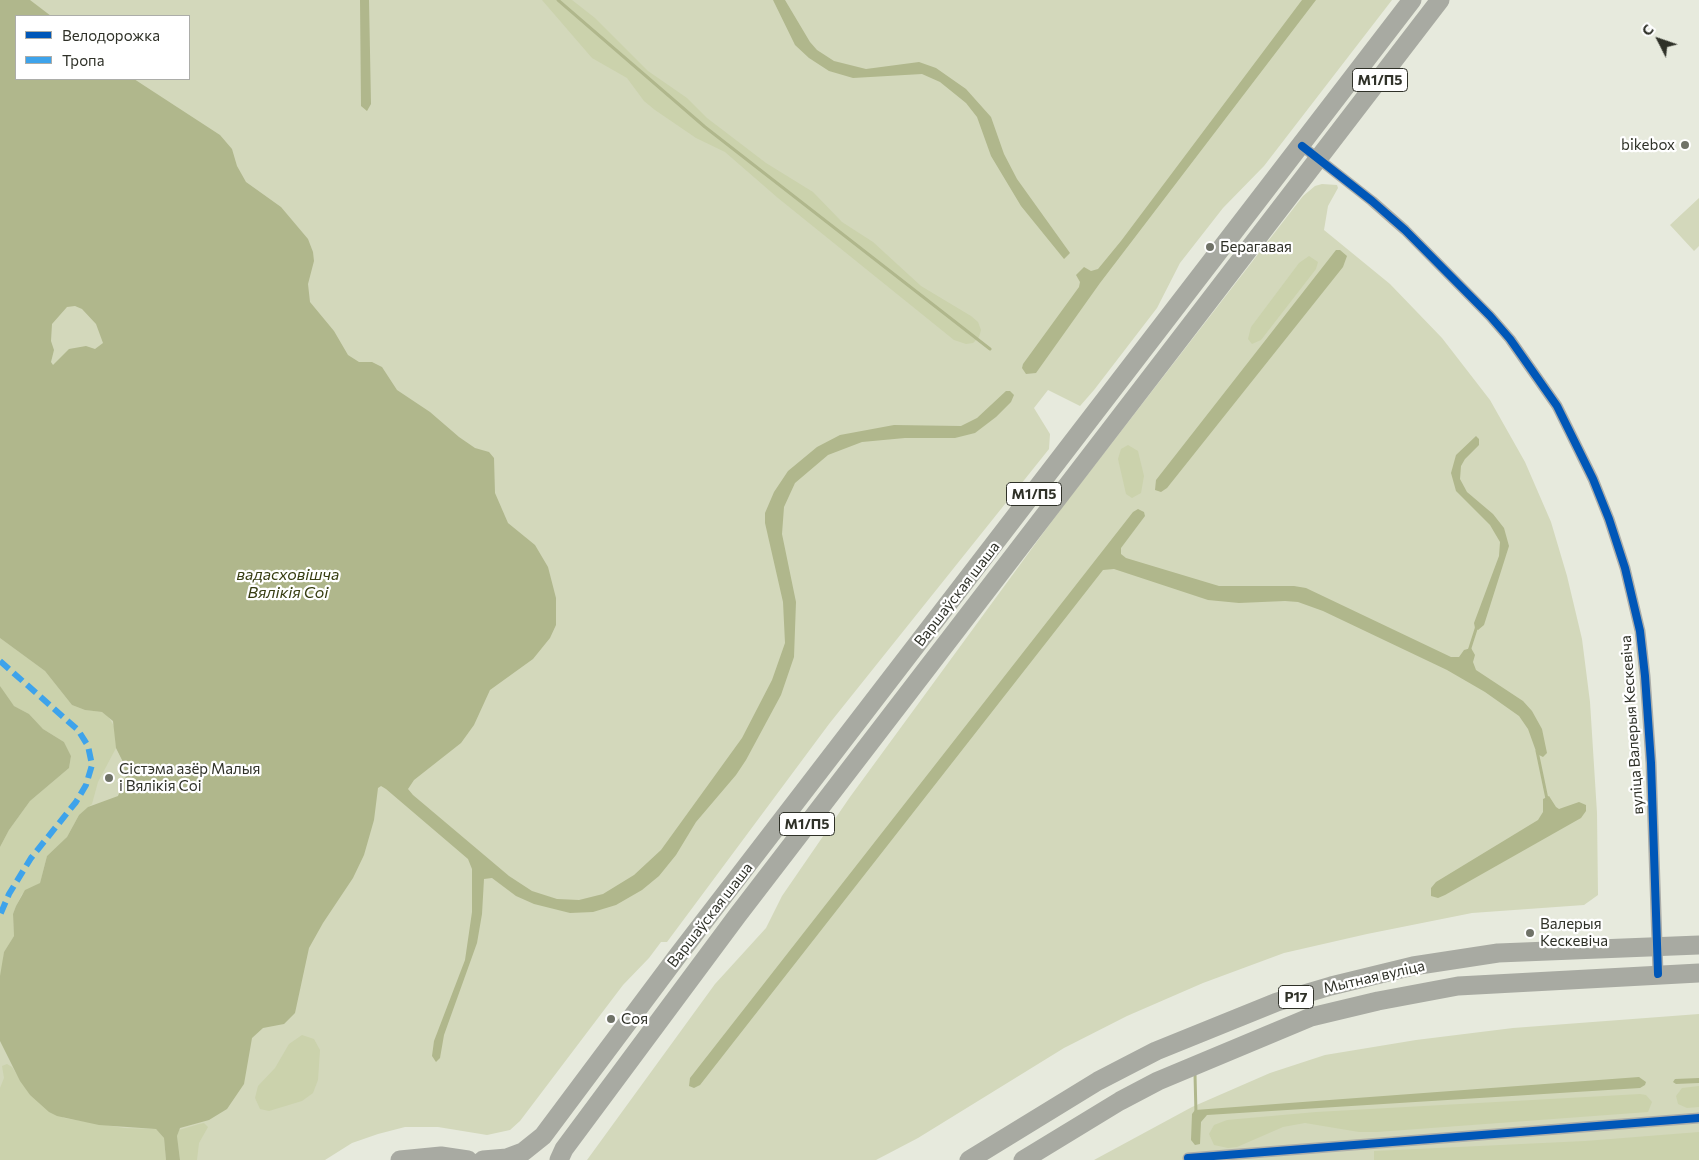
<!DOCTYPE html>
<html>
<head>
<meta charset="utf-8">
<style>
  body { margin:0 }
  #map { position:relative; width:1699px; height:1160px; overflow:hidden; background:#e7eadd; font-family:Commissioner,sans-serif }
  canvas { display:block }
  .legend { position:absolute; left:15px; top:15px; width:175px; height:65px; box-sizing:border-box; background:#fff; border:1px solid #acada9; margin:0; padding:6px 9px; list-style:none; font-size:15px; color:#2f3128 }
  .legend li { display:flex; align-items:center; gap:10px; height:25px }
  .legend b { width:25px; border:1px solid #acada9 }
  .north { position:absolute; left:1634px; top:15px; width:50px; height:50px; -webkit-text-stroke:4px #fff; paint-order:stroke; rotate:311deg; font-size:14px; font-weight:700; line-height:20px; text-align:center; color:#2f3128 }
  .north::after { content:''; display:block; margin:auto; width:18px; height:22px; background:#2f3128; clip-path:polygon(50% 0,100% 100%,50% 72%,0 100%) }
</style>
</head>
<body>
<div id="map">
<canvas width="1699" height="1160"></canvas>
<ul class="legend">
<li><b style="height:6px;background:#0057b8"></b>Велодорожка</li>
<li><b style="height:6px;background:#3ea3eb"></b>Тропа</li>
</ul>
<div class="north">С</div>
</div>
<script>
const ctx = document.querySelector('canvas').getContext('2d');
ctx.lineJoin = 'round';
function fillPath(path, color) {
  ctx.fillStyle = color;
  ctx.fill(path, 'evenodd');
}
function shape(rows) {
  const path = new Path2D();
  for (const r of rows) {
    path.moveTo(r[0], r[1]);
    for (let i = 2; i < r.length; i += 2) path.lineTo(r[i], r[i + 1]);
  }
  return path;
}
function strokePath(path, color, width, dash) {
  ctx.strokeStyle = color;
  ctx.lineWidth = width;
  ctx.lineCap = dash ? 'butt' : 'round';
  ctx.setLineDash(dash || []);
  ctx.stroke(path);
}
function label(font, color, halo, rows, align = 'center') {
  ctx.font = font + ' Commissioner,sans-serif';
  ctx.lineWidth = 4.5;
  ctx.setLineDash([]);
  ctx.textBaseline = 'middle';
  ctx.strokeStyle = halo;
  ctx.fillStyle = color;
  for (const [text, x, y, turn = 0] of rows) {
    ctx.save();
    ctx.translate(x, y);
    ctx.rotate((+turn || 0) * Math.PI / 180);
    ctx.textAlign = isNaN(turn) ? turn : align;
    if (halo) ctx.strokeText(text, 0, 0);
    ctx.fillText(text, 0, 0);
    ctx.restore();
  }
}
fillPath(shape([
  [0,0,1392,0,1264,166,1223,208,1180,263,1157,308,1094,390,1080,406,1048,390,1034,408,1050,434,1049,449,829,724,667,942,661,942,649,958,623,985,520,1121,510,1130,487,1135,438,1127,405,1127,378,1134,352,1143,325,1160,0,1160],
  [16,16,189,16,189,79,16,79],
  [1322,184,1337,185,1338,188,1328,206,1324,230,1390,284,1442,338,1490,400,1525,462,1551,522,1567,576,1582,639,1590,702,1597,813,1598,895,1584,905,1472,913,1367,934,1284,953,1203,983,1127,1016,1064,1048,918,1138,876,1160,587,1160,715,984,766,928,782,896,850,797,1060,510,1303,196,1315,186],
  [1699,198,1699,246,1694,251,1670,225],
  [1699,1014,1699,1160,1094,1160,1192,1107,1270,1073,1325,1055,1416,1040,1513,1028]
]), '#d3d8bb');
fillPath(shape([
  [542,0,572,0,595,18,648,71,687,98,707,118,766,163,813,192,842,222,873,242,921,286,971,316,978,322,981,330,979,337,973,343,966,344,954,340,778,198,725,152,696,138,655,110,644,101,627,78,592,58],
  [1309,256,1318,262,1316,269,1261,340,1252,344,1248,339,1251,327,1299,263],
  [1128,445,1138,451,1144,476,1141,493,1132,498,1126,494,1118,459,1121,449],
  [0,638,45,671,72,705,85,710,102,712,108,716,115,728,116,748,98,782,92,804,79,815,67,837,47,856,40,883,22,894,16,906,13,914,14,936,4,952,0,995,0,847,9,830,30,801,69,768,71,756,64,742,43,729,29,714,14,706,7,698,0,686],
  [302,1035,314,1039,320,1050,318,1080,313,1093,302,1101,269,1111,260,1109,255,1098,258,1086,275,1068,289,1044],
  [7,1064,12,1067,30,1095,64,1118,124,1128,156,1129,164,1138,166,1160,0,1160,0,1088,4,1078,2,1066],
  [1699,1086,1699,1107,1687,1108,1678,1104,1676,1096,1682,1088],
  [1640,1094,1646,1095,1652,1102,1648,1112,1377,1132,1359,1132,1305,1123,1283,1127,1237,1147,1228,1148,1214,1145,1209,1134,1214,1125,1227,1120,1316,1112],
  [199,1124,204,1123,208,1127,199,1143,197,1160,180,1160,177,1136,179,1130],
  [1699,1132,1699,1160,1374,1160,1374,1151,1585,1141]
]), '#cbd2ac');
fillPath(shape([
  [0,0,30,0,51,16,16,16,16,79,134,79,220,135,232,149,237,166,246,182,281,207,308,239,313,252,314,261,308,284,310,302,334,331,348,355,359,362,372,362,382,367,397,390,430,412,459,437,475,448,489,452,494,458,495,493,508,523,535,545,548,567,556,598,556,625,550,638,533,659,490,690,474,725,461,743,414,780,408,789,413,795,509,876,532,891,557,899,579,900,603,894,634,875,661,850,742,738,772,680,785,643,783,602,765,523,765,513,774,492,788,471,817,447,840,435,894,425,961,426,977,418,1006,391,1010,391,1014,395,1011,402,996,417,975,433,955,438,905,438,862,442,828,455,795,483,784,507,782,534,796,602,794,657,781,695,746,760,736,775,696,822,676,855,659,876,642,890,616,905,593,912,570,913,534,904,516,896,492,878,484,879,482,914,477,943,444,1035,440,1058,436,1062,432,1056,434,1041,465,960,472,912,472,869,468,859,386,789,381,786,378,788,374,820,364,855,353,878,323,923,309,948,295,1013,284,1024,263,1028,252,1038,244,1084,227,1109,209,1120,180,1128,177,1136,180,1160,166,1160,164,1138,156,1129,99,1125,57,1116,49,1112,30,1095,20,1081,0,1041,0,976,4,952,14,936,13,914,16,906,25,890,40,883,47,856,67,837,79,815,88,807,118,796,126,776,123,762,116,748,113,721,102,712,85,710,72,705,45,671,0,638],
  [75,306,82,309,96,324,103,343,95,349,86,346,69,349,53,365,51,362,54,350,51,341,52,324,67,307],
  [360,0,369,0,371,104,367,111,361,106],
  [773,0,785,0,810,42,817,50,834,61,866,69,919,62,936,68,966,89,991,117,1004,154,1017,179,1070,253,1064,259,1021,206,991,156,977,117,966,103,940,82,922,74,853,78,829,71,809,58,795,45],
  [1302,0,1316,0,1100,283,1036,373,1026,374,1022,368,1023,364,1079,287,1080,282,1076,275,1084,267,1091,271,1098,269,1121,241],
  [1336,250,1340,250,1347,256,1343,267,1167,488,1161,492,1155,490,1156,480],
  [1476,436,1479,439,1479,445,1465,459,1461,466,1460,479,1467,492,1493,514,1504,528,1509,546,1484,625,1478,630,1475,628,1474,623,1499,556,1500,542,1490,525,1456,491,1451,473,1456,455],
  [1138,509,1144,512,1145,516,1121,548,1121,554,1126,558,1219,586,1294,586,1306,588,1451,657,1459,657,1464,650,1471,648,1475,655,1473,662,1476,670,1523,701,1532,711,1542,729,1547,753,1543,757,1537,754,1528,729,1519,716,1485,692,1447,670,1323,611,1298,602,1285,601,1239,603,1208,600,1114,569,1103,570,700,1085,694,1088,689,1086,690,1078,1133,512],
  [0,686,14,706,29,714,43,729,64,742,71,756,69,768,30,801,9,830,0,847],
  [1549,796,1556,807,1559,809,1579,802,1586,805,1586,811,1581,818,1445,895,1438,898,1431,896,1431,888,1436,882,1538,820,1543,812,1543,799],
  [1639,1077,1646,1082,1645,1085,1640,1088,1207,1115,1201,1122,1200,1144,1195,1145,1191,1140,1192,1114,1195,1110],
  [1699,1078,1699,1083,1676,1084,1673,1082,1675,1079]
]), '#b0b78c');
strokePath(shape([
  [558,0,705,127,990,349],
  [1469,651,1477,626],
  [1537,751,1547,799],
  [1195,1074,1196,1114]
]), '#b0b78c', 3);
strokePath(shape([
  [1302,146,1372,201,1405,230,1490,316,1510,339,1557,406,1593,479,1609,519,1625,568,1640,631,1645,676,1651,763,1658,974],
  [1188,1158,1699,1118]
]), '#adaea9', 11);
strokePath(shape([
  [400,1160,441,1156,468,1160],
  [483,1160,507,1158,523,1152,543,1136,679,954,1412,0],
  [559,1160,564,1149,737,916,1440,0],
  [969,1160,1098,1081,1156,1051,1277,1002,1331,986,1413,966,1498,953,1699,945],
  [1023,1160,1120,1101,1158,1081,1311,1017,1378,1001,1458,986,1699,973]
]), '#a8aaa2', 19);
strokePath(shape([
  [0,661,78,730,88,746,92,765,86,785,76,802,31,858,9,894,0,915]
]), '#3ea3eb', 6, [12, 6]);
strokePath(shape([
  [1302,146,1372,201,1405,230,1490,316,1510,339,1557,406,1593,479,1609,519,1625,568,1640,631,1645,676,1651,763,1658,974],
  [1188,1158,1699,1118]
]), '#0057b8', 8);
for (const [x, y, r, color] of [
  [1685,145,5,"#6f7267"],
  [1210,247,5,"#6f7267"],
  [109,778,5,"#6f7267"],
  [1530,933,5,"#6f7267"],
  [611,1019,5,"#6f7267"]
]) {
  const dot = new Path2D();
  dot.arc(x, y, r, 0, 2 * Math.PI);
  ctx.fillStyle = color;
  ctx.fill(dot);
  strokePath(dot, '#fff', 2);
}
for (const [x, y, w] of [
  [1380,80,55],
  [1034,494,55],
  [807,824,55],
  [1296,997,35]
]) {
  const box = new Path2D();
  box.roundRect(x - w / 2, y - 11.5, w, 23, 4);
  ctx.fillStyle = '#fff';
  ctx.fill(box);
  strokePath(box, '#2f3128', 1);
}
label('bold 14px', '#2f3128', null, [
  ["М1/П5",1380,80],
  ["М1/П5",1034,494],
  ["М1/П5",807,824],
  ["Р17",1296,997]
]);
label('15px', '#2f3128', '#fff', [
  ["bikebox",1675,145,"right"],
  ["Берагавая",1220,247],
  ["Сістэма азёр Малыя",119,769],
  ["і Вялікія Соі",119,786],
  ["Валерыя",1540,924],
  ["Кескевіча",1540,941],
  ["Соя",621,1019]
], 'left');
label('15px', '#2f3128', '#fff', [
  ["Варшаўская шаша",957,594,-52],
  ["вуліца Валерыя Кескевіча",1632,725,-94],
  ["Варшаўская шаша",710,915,-52],
  ["Мытная вуліца",1374,977,-13]
]);
label('italic 16px', '#363c10', '#fff', [
  ["вадасховішча",288,575],
  ["Вялікія Соі",288,593]
]);
</script>
</body>
</html>
